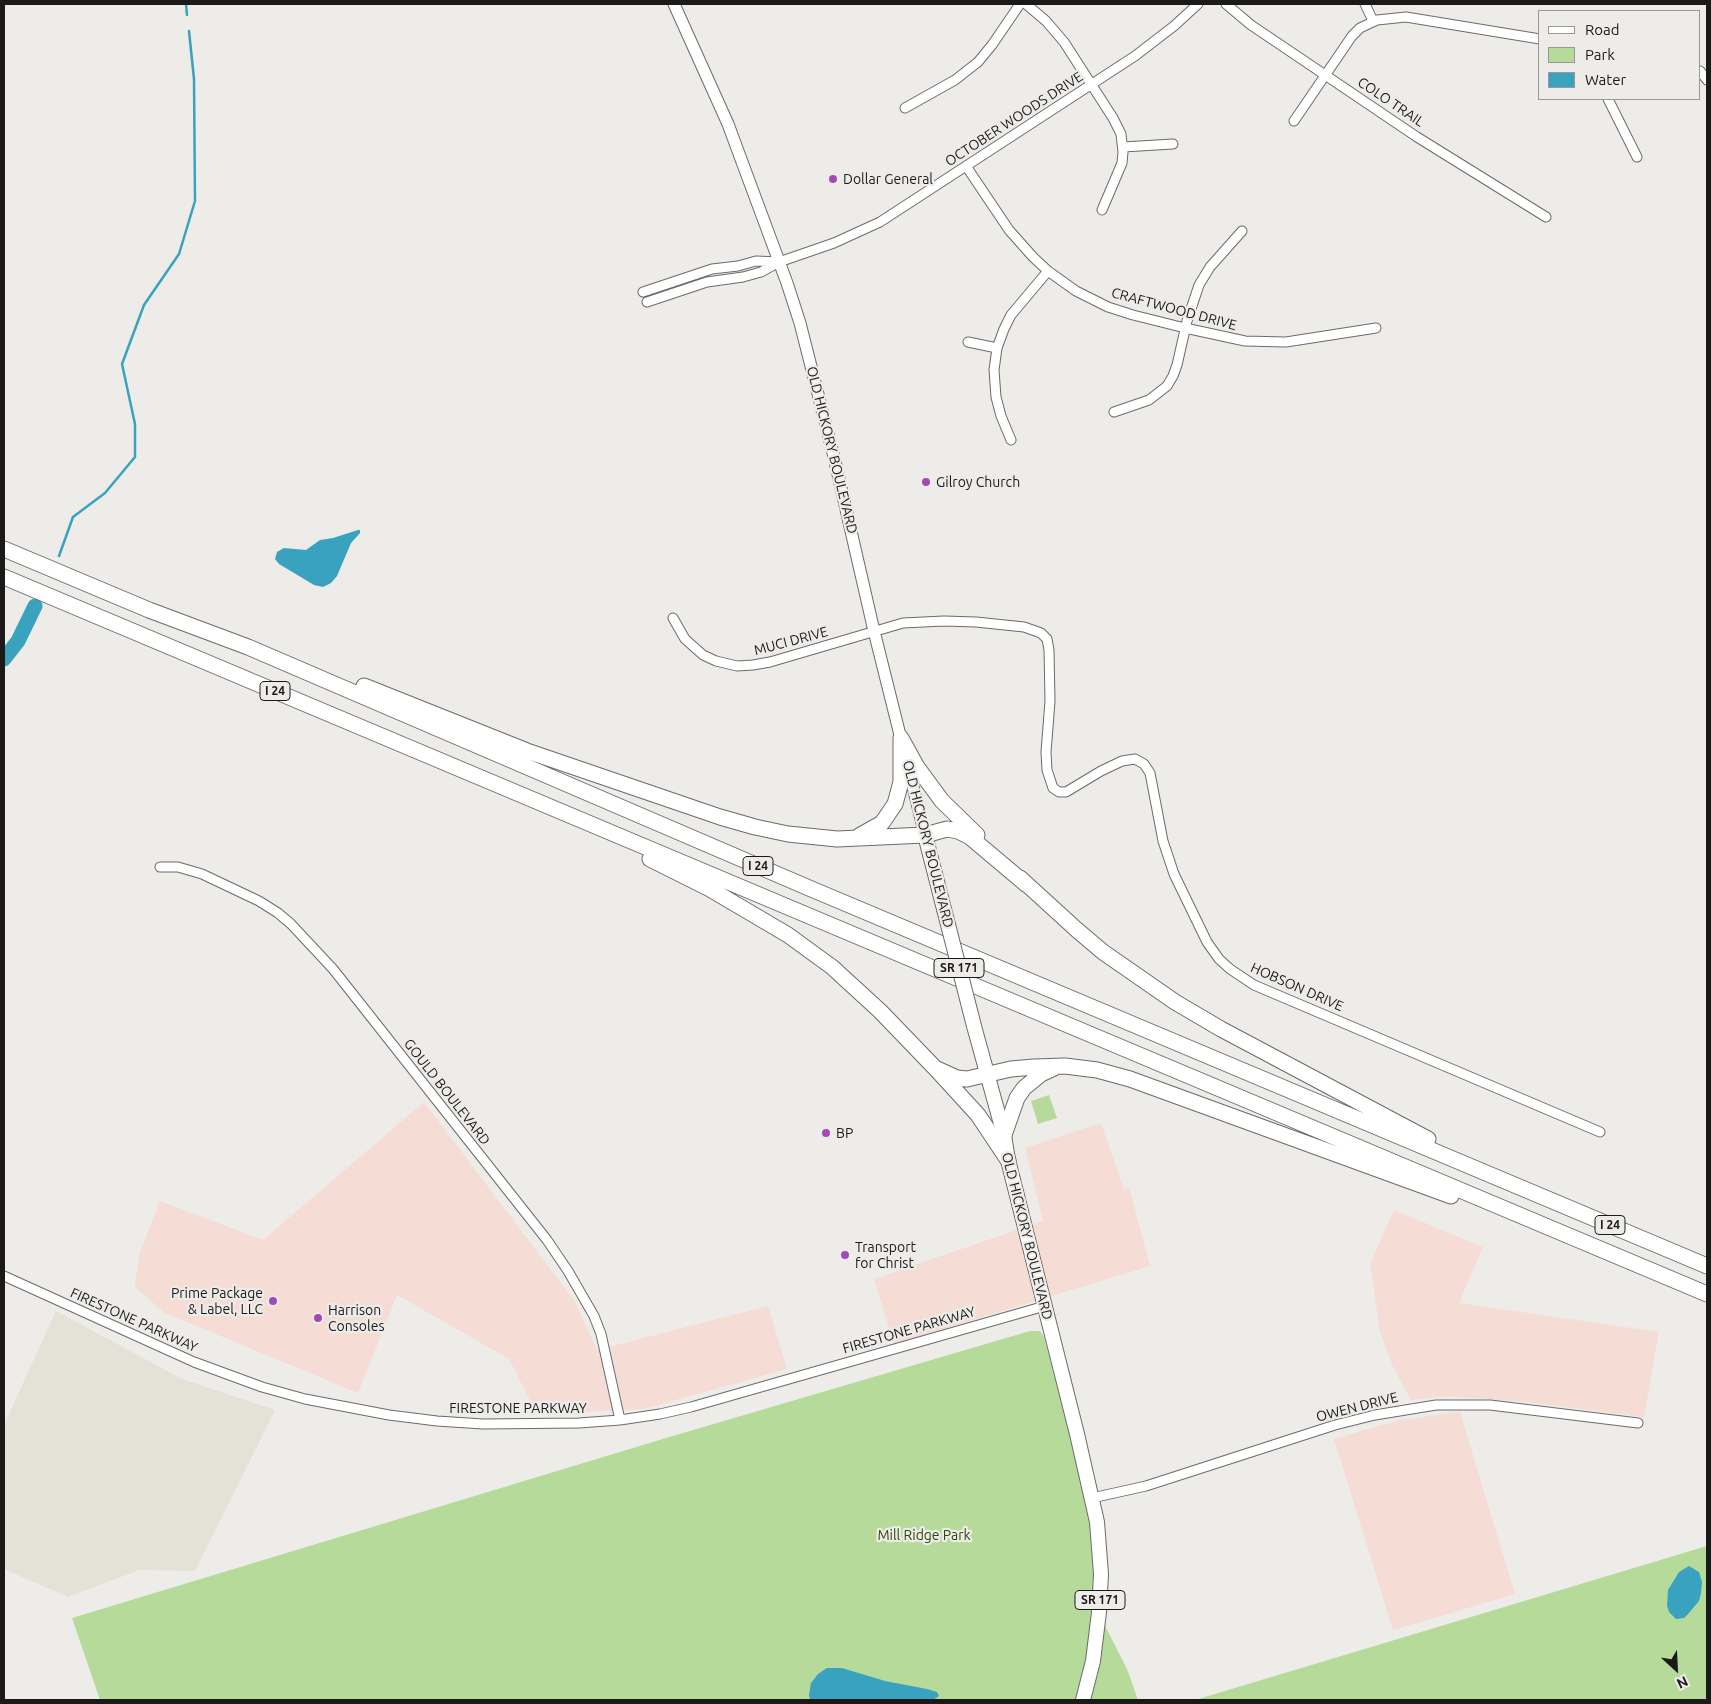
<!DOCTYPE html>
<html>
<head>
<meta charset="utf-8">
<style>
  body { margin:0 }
  #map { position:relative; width:1711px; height:1704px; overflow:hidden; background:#edece9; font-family:Ubuntu,sans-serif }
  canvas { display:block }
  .frame { position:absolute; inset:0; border:5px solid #1b1a19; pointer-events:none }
  .legend { position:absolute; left:1538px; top:10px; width:162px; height:90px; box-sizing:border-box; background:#edece9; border:1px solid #999896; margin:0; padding:6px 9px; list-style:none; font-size:15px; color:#1b1a19 }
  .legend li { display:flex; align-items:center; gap:10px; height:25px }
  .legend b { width:25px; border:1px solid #999896 }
  .north { position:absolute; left:1651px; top:1644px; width:50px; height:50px; -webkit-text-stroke:4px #edece9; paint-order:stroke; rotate:155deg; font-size:14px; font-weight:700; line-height:20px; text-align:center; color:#1b1a19 }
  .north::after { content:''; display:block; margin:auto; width:18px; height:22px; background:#1b1a19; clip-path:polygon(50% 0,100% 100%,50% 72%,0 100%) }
</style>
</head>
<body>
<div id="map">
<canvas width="1711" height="1704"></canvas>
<div class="frame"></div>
<ul class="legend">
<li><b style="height:6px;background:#fff"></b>Road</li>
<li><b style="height:14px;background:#b6da9a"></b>Park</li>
<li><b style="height:14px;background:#39a2bf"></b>Water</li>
</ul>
<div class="north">N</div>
</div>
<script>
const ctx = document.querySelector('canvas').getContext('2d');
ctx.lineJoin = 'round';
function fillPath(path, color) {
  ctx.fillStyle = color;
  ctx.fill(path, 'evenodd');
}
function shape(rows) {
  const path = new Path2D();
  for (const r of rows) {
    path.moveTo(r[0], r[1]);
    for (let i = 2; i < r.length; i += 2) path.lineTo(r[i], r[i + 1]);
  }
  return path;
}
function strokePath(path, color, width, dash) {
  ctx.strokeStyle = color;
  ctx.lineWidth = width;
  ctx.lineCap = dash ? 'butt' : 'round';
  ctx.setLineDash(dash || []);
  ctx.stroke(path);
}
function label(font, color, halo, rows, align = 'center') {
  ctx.font = font + ' Ubuntu,sans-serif';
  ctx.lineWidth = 4.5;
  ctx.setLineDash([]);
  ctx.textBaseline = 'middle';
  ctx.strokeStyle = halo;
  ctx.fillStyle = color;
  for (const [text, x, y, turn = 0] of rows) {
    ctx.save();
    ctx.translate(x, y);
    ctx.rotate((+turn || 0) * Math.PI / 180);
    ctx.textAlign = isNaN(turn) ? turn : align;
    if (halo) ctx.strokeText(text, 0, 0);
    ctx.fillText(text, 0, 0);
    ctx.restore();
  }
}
fillPath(shape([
  [424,1102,575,1302,597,1350,768,1306,787,1369,643,1409,537,1414,509,1359,397,1295,358,1393,165,1313,135,1287,139,1254,160,1201,263,1240],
  [1101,1123,1124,1189,1129,1187,1150,1266,894,1344,874,1279,1043,1221,1025,1148],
  [1394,1210,1483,1247,1459,1303,1659,1332,1644,1417,1517,1401,1448,1396,1411,1400,1393,1367,1380,1332,1370,1264],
  [1460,1412,1515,1594,1393,1630,1334,1439,1400,1420]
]), '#f5dcd5');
fillPath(shape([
  [56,1311,182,1379,275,1410,195,1571,139,1570,68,1597,4,1569,4,1425]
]), '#e4e1d6');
fillPath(shape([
  [1049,1095,1057,1118,1038,1124,1031,1101],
  [1030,1331,1040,1331,1044,1337,1084,1487,1093,1531,1096,1562,1095,1606,1127,1669,1138,1700,100,1700,72,1618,666,1438],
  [1707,1546,1707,1700,1195,1700]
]), '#b6da9a');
fillPath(shape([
  [358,530,360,530,360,533,351,543,337,576,331,583,323,587,314,585,279,564,275,559,277,552,284,548,306,550,320,540,333,538],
  [1689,1566,1699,1572,1702,1582,1701,1593,1699,1601,1688,1614,1684,1618,1676,1619,1669,1612,1667,1606,1668,1590,1679,1572],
  [827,1668,842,1668,885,1681,927,1689,937,1692,939,1696,933,1700,810,1700,809,1695,811,1683,818,1674]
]), '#39a2bf');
strokePath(shape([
  [186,4,187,15],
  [59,556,73,517,105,493,135,457,135,424,122,364,144,305,179,254,195,201,194,79,189,31]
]), '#39a2bf', 2.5);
strokePath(shape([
  [4,659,18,641,35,606]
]), '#39a2bf', 15);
const street = shape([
  [1026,4,1046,21,1064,42,1113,118,1121,134,1123,152,1122,163,1102,210],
  [1226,4,1251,25,1417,137,1546,217],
  [1365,4,1373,21],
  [1700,71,1707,80],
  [1608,99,1637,157],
  [905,108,955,80,978,62,992,45,1020,4],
  [1294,121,1352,36,1360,28,1377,20,1406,17,1540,39],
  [1123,147,1173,144],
  [966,166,1009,230,1033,257,1048,271,1076,291,1108,307,1133,315,1185,328,1245,341,1286,342,1376,328],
  [643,292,712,269,738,266,756,261,779,262],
  [647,302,707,282,743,277,761,272,779,262,834,243,880,222,1135,56,1174,26,1198,4],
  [968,342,997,348],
  [1114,412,1149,400,1167,386,1173,376,1177,365,1187,321,1199,285,1210,267,1242,231],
  [1011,440,1001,416,996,397,994,370,997,348,1004,329,1011,315,1048,271],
  [673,618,685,639,703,655,716,661,737,666,753,665,770,662,903,623,944,621,976,622,1024,627,1041,633,1047,639,1049,650,1050,701,1046,752,1047,770,1053,788,1059,792,1066,792,1101,771,1122,761,1135,759,1144,764,1150,773,1163,841,1174,874,1207,942,1219,959,1230,969,1254,985,1600,1132],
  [160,867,178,867,202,874,259,901,278,913,291,924,333,969,547,1240,568,1271,594,1316,601,1334,620,1420],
  [4,1276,194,1362,262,1387,305,1399,389,1415,437,1421,483,1424,579,1423,620,1420,660,1414,691,1407,1045,1306],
  [1092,1498,1146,1486,1335,1425,1375,1415,1436,1405,1490,1405,1638,1423]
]);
const secondary = shape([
  [674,4,728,124,787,283,800,323,834,457,874,631,925,835]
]);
const primary = shape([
  [925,835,944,909],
  [974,1026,1004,1135,1008,1160,1077,1434,1097,1522,1101,1574,1099,1612,1093,1661,1083,1700]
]);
const highway = shape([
  [4,549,149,610,248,647,809,888,1707,1266],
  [4,577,1707,1294],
  [364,686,527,751,720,817,755,827,788,834,837,839,925,835,947,829,958,831,970,837,1027,885],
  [901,738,917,767,942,801,977,835],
  [859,836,882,823,895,804,901,782,901,740],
  [650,859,710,889,788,935,832,967,880,1011,935,1068,978,1115,1008,1160],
  [1020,878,1077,930,1103,952,1175,1002,1221,1029,1428,1139],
  [935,1068,957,1078,967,1079,1011,1069,1034,1067,1065,1066,1097,1070,1130,1079,1451,1196],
  [1004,1135,1017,1098,1024,1088,1041,1074,1054,1068]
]);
strokePath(street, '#6c6b69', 11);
strokePath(secondary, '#6c6b69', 13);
strokePath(primary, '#6c6b69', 16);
strokePath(highway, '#6c6b69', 17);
strokePath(street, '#fff', 9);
strokePath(secondary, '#fff', 11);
strokePath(primary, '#fff', 14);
strokePath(highway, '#fff', 15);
const primaryBridge = shape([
  [944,909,974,1026]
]);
strokePath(primaryBridge, '#6c6b69', 16, []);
strokePath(primaryBridge, '#fff', 14);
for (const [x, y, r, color] of [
  [833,179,5,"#a24ab6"],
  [926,482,5,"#a24ab6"],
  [826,1133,5,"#a24ab6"],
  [845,1255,5,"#a24ab6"],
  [273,1301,5,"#a24ab6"],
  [318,1318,5,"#a24ab6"]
]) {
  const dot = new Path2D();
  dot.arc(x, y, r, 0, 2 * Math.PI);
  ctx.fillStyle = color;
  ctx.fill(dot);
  strokePath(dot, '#edece9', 2);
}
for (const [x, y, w] of [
  [275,691,30],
  [758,866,30],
  [959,968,50],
  [1610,1225,30],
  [1100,1600,50]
]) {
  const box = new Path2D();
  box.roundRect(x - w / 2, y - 9.5, w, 19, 4);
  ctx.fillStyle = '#edece9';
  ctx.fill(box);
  strokePath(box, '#1b1a19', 1);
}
label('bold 12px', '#1b1a19', null, [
  ["I 24",275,691],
  ["I 24",758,866],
  ["SR 171",959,968],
  ["I 24",1610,1225],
  ["SR 171",1100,1600]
]);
label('14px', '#1b1a19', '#edece9', [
  ["COLO TRAIL",1391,102,34],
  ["OCTOBER WOODS DRIVE",1014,119,-33],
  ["CRAFTWOOD DRIVE",1174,309,15],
  ["OLD HICKORY BOULEVARD",832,450,76],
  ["MUCI DRIVE",791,641,-15],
  ["OLD HICKORY BOULEVARD",928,844,76],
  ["HOBSON DRIVE",1297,987,24],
  ["GOULD BOULEVARD",447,1092,52],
  ["OLD HICKORY BOULEVARD",1027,1236,76],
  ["FIRESTONE PARKWAY",134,1320,24],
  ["FIRESTONE PARKWAY",909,1330,-16],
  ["OWEN DRIVE",1357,1407,-14],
  ["FIRESTONE PARKWAY",518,1408]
]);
label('14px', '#1b1a19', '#edece9', [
  ["Dollar General",843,179],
  ["Gilroy Church",936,482],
  ["BP",836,1133],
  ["Transport",855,1247],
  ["for Christ",855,1263],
  ["Prime Package",263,1293,"right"],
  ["& Label, LLC",263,1309,"right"],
  ["Harrison",328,1310],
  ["Consoles",328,1326]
], 'left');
label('14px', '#2a4807', '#edece9', [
  ["Mill Ridge Park",924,1535]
]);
</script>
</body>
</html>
